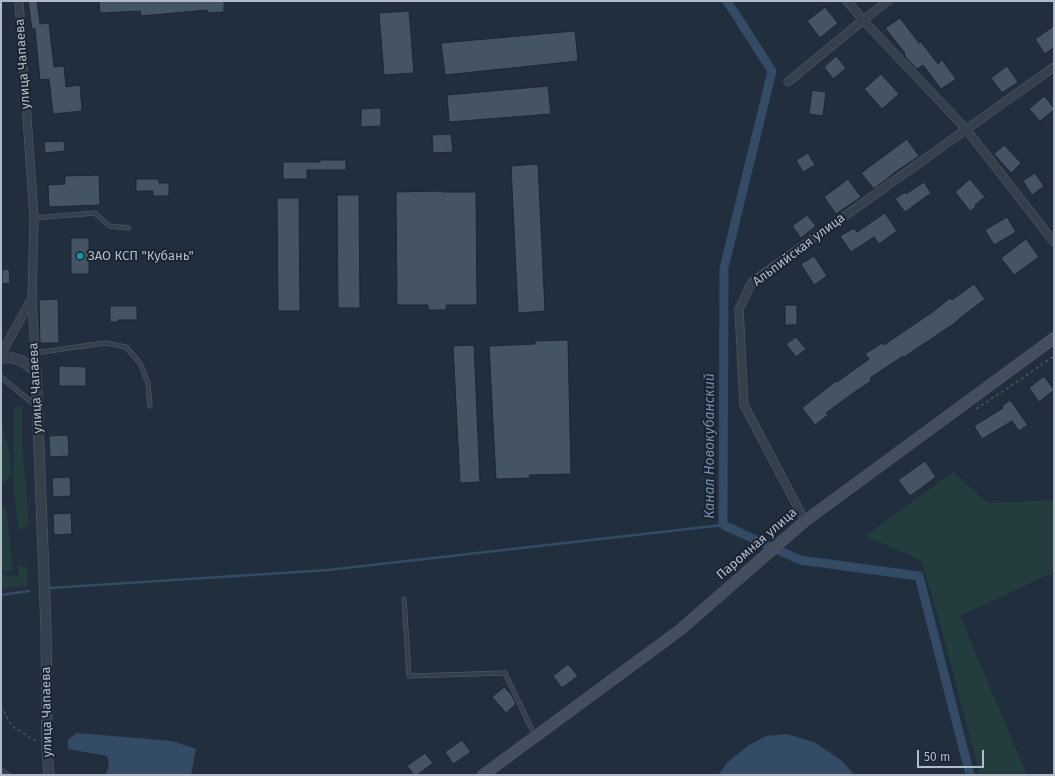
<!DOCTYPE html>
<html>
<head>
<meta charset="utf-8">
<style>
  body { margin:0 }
  #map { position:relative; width:1055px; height:776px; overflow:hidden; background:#212e3d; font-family:"Fira Sans",sans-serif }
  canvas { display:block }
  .frame { position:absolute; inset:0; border:2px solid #b1bbc9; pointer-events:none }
  .scale { position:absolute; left:917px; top:750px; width:67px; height:18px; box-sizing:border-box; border:2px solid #b1bbc9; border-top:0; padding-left:5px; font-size:12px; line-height:14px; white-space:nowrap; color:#b1bbc9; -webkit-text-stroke:3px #1b2532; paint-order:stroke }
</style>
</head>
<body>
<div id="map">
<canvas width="1055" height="776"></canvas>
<div class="frame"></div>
<div class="scale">50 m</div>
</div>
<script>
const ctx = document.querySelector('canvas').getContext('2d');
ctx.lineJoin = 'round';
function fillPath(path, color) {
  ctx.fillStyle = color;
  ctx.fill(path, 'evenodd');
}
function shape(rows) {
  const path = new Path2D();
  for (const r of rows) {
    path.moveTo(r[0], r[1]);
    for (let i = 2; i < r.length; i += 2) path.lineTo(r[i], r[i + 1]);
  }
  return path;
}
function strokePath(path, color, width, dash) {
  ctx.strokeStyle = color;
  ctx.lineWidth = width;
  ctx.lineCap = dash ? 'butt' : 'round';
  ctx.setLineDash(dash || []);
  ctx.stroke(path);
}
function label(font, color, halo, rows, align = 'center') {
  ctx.font = font + ' "Fira Sans",sans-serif';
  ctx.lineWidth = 4;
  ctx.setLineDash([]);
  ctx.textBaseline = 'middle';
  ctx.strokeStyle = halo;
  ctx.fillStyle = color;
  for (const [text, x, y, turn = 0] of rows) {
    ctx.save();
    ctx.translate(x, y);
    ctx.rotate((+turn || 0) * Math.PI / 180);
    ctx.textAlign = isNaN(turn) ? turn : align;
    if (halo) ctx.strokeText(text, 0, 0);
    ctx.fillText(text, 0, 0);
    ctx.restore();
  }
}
fillPath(shape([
  [22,406,22,443,29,525,19,531,14,492,14,407],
  [1,422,10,454,11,474,4,484,1,485],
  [953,472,988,503,1054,500,1054,572,960,616,1027,775,980,775,939,620,921,560,865,536],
  [6,506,13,570,1,572,1,507],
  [17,565,27,568,27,586,14,587,1,589,1,575,19,576]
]), '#233c3e');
fillPath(shape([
  [77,733,172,741,196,749,191,775,106,775,109,765,107,756,68,749,68,739],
  [786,734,814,742,841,760,855,775,718,775,728,762,749,745,766,736]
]), '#344b65');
strokePath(shape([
  [50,588,328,570,723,525],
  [1,595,29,591]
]), '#344b65', 2.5);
strokePath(shape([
  [727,1,772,71,724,268,723,525,800,560,919,576,970,775]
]), '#344b65', 9);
const building = shape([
  [28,1,37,1,40,24,49,23,54,67,64,66,66,87,80,85,82,111,53,114,49,79,40,80,35,29,32,29,28,1],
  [99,1,224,1,224,12,208,13,207,10,141,16,140,11,100,13,99,1],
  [825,7,838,23,820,38,807,21,825,7],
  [409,11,414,73,384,75,379,13,409,11],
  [900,18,919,43,921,42,938,64,942,60,956,79,941,89,923,65,917,69,907,59,904,54,905,53,885,28,900,18],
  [1054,26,1054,47,1045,54,1035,39,1054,26],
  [575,31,578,61,445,75,441,43,575,31],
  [836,56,846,68,833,79,824,67,836,56],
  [1007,66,1018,82,1002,93,991,78,1007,66],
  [881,74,899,94,882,109,864,89,881,74],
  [548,86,551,114,449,122,447,95,548,86],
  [812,90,826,92,823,116,809,114,812,90],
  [1044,96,1054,108,1054,110,1040,121,1029,109,1044,96],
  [381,108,381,126,361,127,361,109,381,108],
  [451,134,453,152,433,153,432,135,451,134],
  [907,139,919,156,894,173,874,189,861,173,907,139],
  [64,141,65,151,45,153,44,142,64,141],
  [1004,145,1021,163,1011,173,994,154,1004,145],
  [808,153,815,165,803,172,796,160,808,153],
  [320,160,346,160,346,170,307,170,307,179,283,179,283,162,320,162,320,160],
  [538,164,545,311,518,313,511,166,538,164],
  [1035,173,1044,186,1032,195,1023,181,1035,173],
  [99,175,100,205,49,207,48,185,65,184,65,176,99,175],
  [136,179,159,179,159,183,169,183,169,196,153,196,153,191,136,191,136,179],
  [848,179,861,197,836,214,824,197,848,179],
  [970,179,985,197,975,205,976,207,970,211,955,192,970,179],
  [924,182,931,193,905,212,895,199,905,192,906,194,924,182],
  [442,191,442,192,476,192,477,305,446,305,446,310,428,310,428,305,397,305,396,192,442,191],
  [337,195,359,195,360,308,338,308,337,195],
  [277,198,299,198,300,311,278,311,277,198],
  [885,213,897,231,879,244,874,237,851,252,840,236,854,228,857,232,885,213],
  [807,215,816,226,801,238,792,226,807,215],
  [1007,217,1016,232,994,245,985,230,1007,217],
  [71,238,89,238,89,274,71,274,71,238],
  [1026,239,1039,257,1014,275,1001,258,1026,239],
  [814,256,827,276,814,285,801,264,814,256],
  [9,269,10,283,2,284,2,270,9,269],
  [974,284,985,299,964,315,952,325,904,357,903,356,870,378,871,381,856,391,826,413,828,415,815,425,802,408,836,381,837,382,869,359,865,354,882,343,884,345,934,311,950,298,952,300,974,284],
  [58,299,59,343,40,343,39,300,58,299],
  [785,305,797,305,797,325,785,325,785,305],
  [110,306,137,306,137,320,118,320,118,322,110,322,110,306],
  [796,337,806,349,796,357,786,344,796,337],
  [568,340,571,474,529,475,530,478,496,479,489,346,535,344,535,341,568,340],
  [474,345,480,482,460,483,453,346,474,345],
  [59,366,86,367,86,386,59,386,59,366],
  [1044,376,1054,390,1039,402,1029,388,1044,376],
  [1010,400,1028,425,1019,431,1012,421,982,439,974,426,1003,408,1002,406,1010,400],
  [68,435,69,456,50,457,49,436,68,435],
  [925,461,936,477,910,496,898,480,925,461],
  [70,477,71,496,53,497,52,478,70,477],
  [71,513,72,534,54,535,53,514,71,513],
  [568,664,578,676,562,688,553,676,568,664],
  [504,687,511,694,516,704,506,713,492,697,504,687],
  [462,740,471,752,453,764,445,752,462,740],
  [425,753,433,763,417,775,414,775,407,766,425,753]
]);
fillPath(building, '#455464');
strokePath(building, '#1d2734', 1);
const service = shape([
  [34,218,95,213,109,226,129,228],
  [35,353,105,343,126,347,140,363,148,383,150,406],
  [1,377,36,406],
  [404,599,409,676,505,673,535,736],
  [1,770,9,775]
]);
const minor = shape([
  [19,1,34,218,32,299,36,371],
  [847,1,863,20,966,129,1054,242],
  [788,82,863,20,888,1],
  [1,353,5,347,31,300],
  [805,521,744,405,739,309,752,282,1054,67]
]);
const tertiary = shape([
  [1,359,9,357,22,361,36,371,46,628,47,748,49,775]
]);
const secondary = shape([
  [483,775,680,630,805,521,1054,338]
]);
strokePath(service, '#545e6b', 5);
strokePath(minor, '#545e6b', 9);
strokePath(tertiary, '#545e6b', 11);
strokePath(secondary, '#545e6b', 12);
strokePath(shape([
  [976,409,1008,388,1054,356],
  [1,706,12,726,37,742]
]), '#41595b', 1.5, [3, 3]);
strokePath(service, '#35404d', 4);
strokePath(minor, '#35404d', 8);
strokePath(tertiary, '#35404d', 10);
strokePath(secondary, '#434f60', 11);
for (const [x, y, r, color] of [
  [80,256,4,"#0f9aa8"]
]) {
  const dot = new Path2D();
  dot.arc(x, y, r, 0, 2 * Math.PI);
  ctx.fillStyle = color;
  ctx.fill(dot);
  strokePath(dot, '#1b2532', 1.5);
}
label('13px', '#b1bbc9', '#1b2532', [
  ["улица Чапаева",23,64,-94],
  ["Альпийская улица",799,250,-37],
  ["улица Чапаева",36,388,-93],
  ["Паромная улица",757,544,-41],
  ["улица Чапаева",47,712,-91]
]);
label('13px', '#b1bbc9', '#1b2532', [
  ["ЗАО КСП \"Кубань\"",88,256]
], 'left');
label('italic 14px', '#708dae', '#1b2532', [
  ["Канал Новокубанский",710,446,-90]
]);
</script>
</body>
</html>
